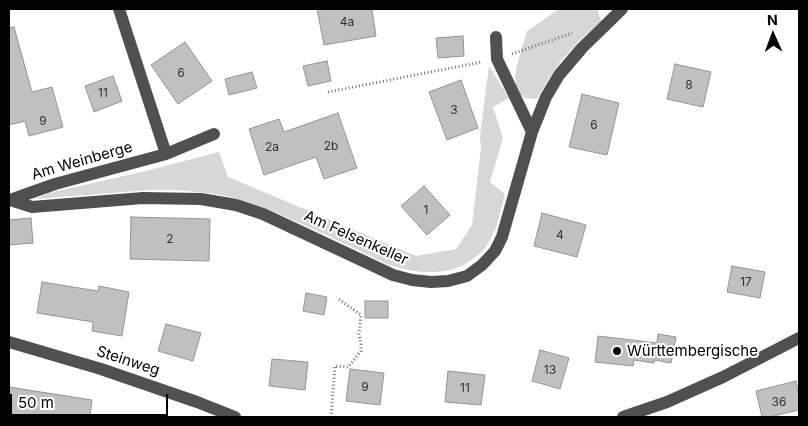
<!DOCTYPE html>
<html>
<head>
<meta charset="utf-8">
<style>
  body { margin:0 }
  #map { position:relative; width:808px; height:426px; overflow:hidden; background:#fff; font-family:Inter,sans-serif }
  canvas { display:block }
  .frame { position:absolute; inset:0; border:10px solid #000; pointer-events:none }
  .north { position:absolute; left:748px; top:10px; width:50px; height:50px; -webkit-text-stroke:4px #fff; paint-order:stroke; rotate:358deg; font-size:14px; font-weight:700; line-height:20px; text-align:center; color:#000 }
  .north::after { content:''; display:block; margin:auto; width:18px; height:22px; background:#000; clip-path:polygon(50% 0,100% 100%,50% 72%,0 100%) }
  .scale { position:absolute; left:10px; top:394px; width:158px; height:22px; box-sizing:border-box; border:2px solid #000; border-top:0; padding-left:6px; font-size:15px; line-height:18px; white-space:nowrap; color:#000; -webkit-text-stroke:4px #fff; paint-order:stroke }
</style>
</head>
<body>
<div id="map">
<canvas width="808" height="426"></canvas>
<div class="frame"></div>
<div class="north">N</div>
<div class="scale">50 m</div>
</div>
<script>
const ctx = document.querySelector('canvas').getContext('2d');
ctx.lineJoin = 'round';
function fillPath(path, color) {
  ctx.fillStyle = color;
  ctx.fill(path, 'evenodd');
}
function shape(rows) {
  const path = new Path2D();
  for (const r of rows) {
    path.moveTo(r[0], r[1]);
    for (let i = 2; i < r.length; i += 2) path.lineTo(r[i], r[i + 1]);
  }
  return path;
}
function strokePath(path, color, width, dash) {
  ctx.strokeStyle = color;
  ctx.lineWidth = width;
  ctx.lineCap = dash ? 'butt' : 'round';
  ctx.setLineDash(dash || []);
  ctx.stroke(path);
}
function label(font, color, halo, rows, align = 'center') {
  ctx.font = font + ' Inter,sans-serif';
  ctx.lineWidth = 4;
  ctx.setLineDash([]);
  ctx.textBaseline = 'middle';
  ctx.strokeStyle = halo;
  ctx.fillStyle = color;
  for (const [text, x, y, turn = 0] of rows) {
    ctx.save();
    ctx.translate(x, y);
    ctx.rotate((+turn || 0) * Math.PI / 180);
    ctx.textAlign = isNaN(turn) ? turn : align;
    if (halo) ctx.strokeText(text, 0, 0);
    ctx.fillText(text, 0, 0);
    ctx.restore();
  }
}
fillPath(shape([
  [559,9,600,9,598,12,601,21,579,41,559,63,548,80,537,99,525,98,518,93,516,86,515,76,518,61,527,31],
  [489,66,509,98,493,107,503,138,490,182,505,194,496,228,489,242,483,251,474,258,462,266,451,270,437,272,423,272,408,270,389,265,324,234,265,208,235,198,216,194,176,190,150,190,36,199,49,193,150,170,219,152,228,177,416,256,456,249,472,225,481,148,480,136]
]), '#d7d7d7');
const building = shape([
  [317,9,372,9,376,36,324,45,317,9],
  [14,27,32,92,52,87,63,127,29,136,25,121,9,125,9,28,14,27],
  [463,36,464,56,438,58,436,38,463,36],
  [185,42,212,81,178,104,151,65,185,42],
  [327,61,331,81,308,86,303,66,327,61],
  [675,64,711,72,703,107,667,99,675,64],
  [252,72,257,88,229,95,225,79,252,72],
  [113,76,122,101,94,112,85,86,113,76],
  [461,80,478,128,447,140,429,92,461,80],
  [582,94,619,103,607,155,569,147,582,94],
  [338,113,357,168,324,179,316,157,264,175,249,129,279,119,284,132,338,113],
  [424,186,450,215,427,235,401,206,424,186],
  [542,213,586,225,577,257,534,246,542,213],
  [131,217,210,219,209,261,130,259,131,217],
  [31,218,33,243,9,245,9,220,31,218],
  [732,266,765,272,760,298,727,292,732,266],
  [42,282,98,291,99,286,129,292,122,336,92,331,93,322,37,313,42,282],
  [306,293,327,297,324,315,303,311,306,293],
  [365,301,388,301,388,318,365,318,365,301],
  [166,324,201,333,193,361,158,351,166,324],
  [658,334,676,337,671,363,654,360,654,363,634,360,633,366,595,362,598,336,657,343,658,334],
  [540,350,569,358,560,389,532,381,540,350],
  [272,359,308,362,305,390,269,386,272,359],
  [350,369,384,373,380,405,346,401,350,369],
  [448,371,485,375,481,405,445,402,448,371],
  [796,381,799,395,799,410,769,417,762,417,756,391,796,381],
  [9,387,92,400,90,417,9,417,9,387]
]);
fillPath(building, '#c0c0c0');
strokePath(building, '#949494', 1);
strokePath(shape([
  [512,54,572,33],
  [328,92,482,62],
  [331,417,335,366,348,367,361,351,361,344,359,334,361,315,337,298]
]), '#727272', 3, [1, 2.5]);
strokePath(shape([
  [496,37,497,59,532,132],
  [166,154,214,134],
  [10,200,32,207,143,198,201,199,236,205,263,214,393,275,412,280,431,282,448,281,467,276,482,265,495,251,502,237,532,132,546,97,559,75,582,48,622,9],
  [10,200,55,184,166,154,119,9],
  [9,342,101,369,197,402,235,417],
  [623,417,667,402,723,377,799,338]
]), '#505050', 12);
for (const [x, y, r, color] of [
  [617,351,5,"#000"]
]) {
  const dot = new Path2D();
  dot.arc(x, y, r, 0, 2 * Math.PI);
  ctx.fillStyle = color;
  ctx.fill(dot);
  strokePath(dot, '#fff', 2);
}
label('12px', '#303030', null, [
  ["4a",347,22],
  ["6",181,73],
  ["8",689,85],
  ["11",103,93],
  ["3",454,110],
  ["9",43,121],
  ["6",594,125],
  ["2b",331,146],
  ["2a",272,147],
  ["1",426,210],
  ["4",560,235],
  ["2",170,239],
  ["17",746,282],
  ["13",550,370],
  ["9",365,387],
  ["11",465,388],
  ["36",779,402]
]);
label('15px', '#000', '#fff', [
  ["Am Weinberge",82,161,-16],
  ["Am Felsenkeller",356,238,24],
  ["Steinweg",128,361,18]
]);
label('15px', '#000', '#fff', [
  ["Württembergische",627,351]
], 'left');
</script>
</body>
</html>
